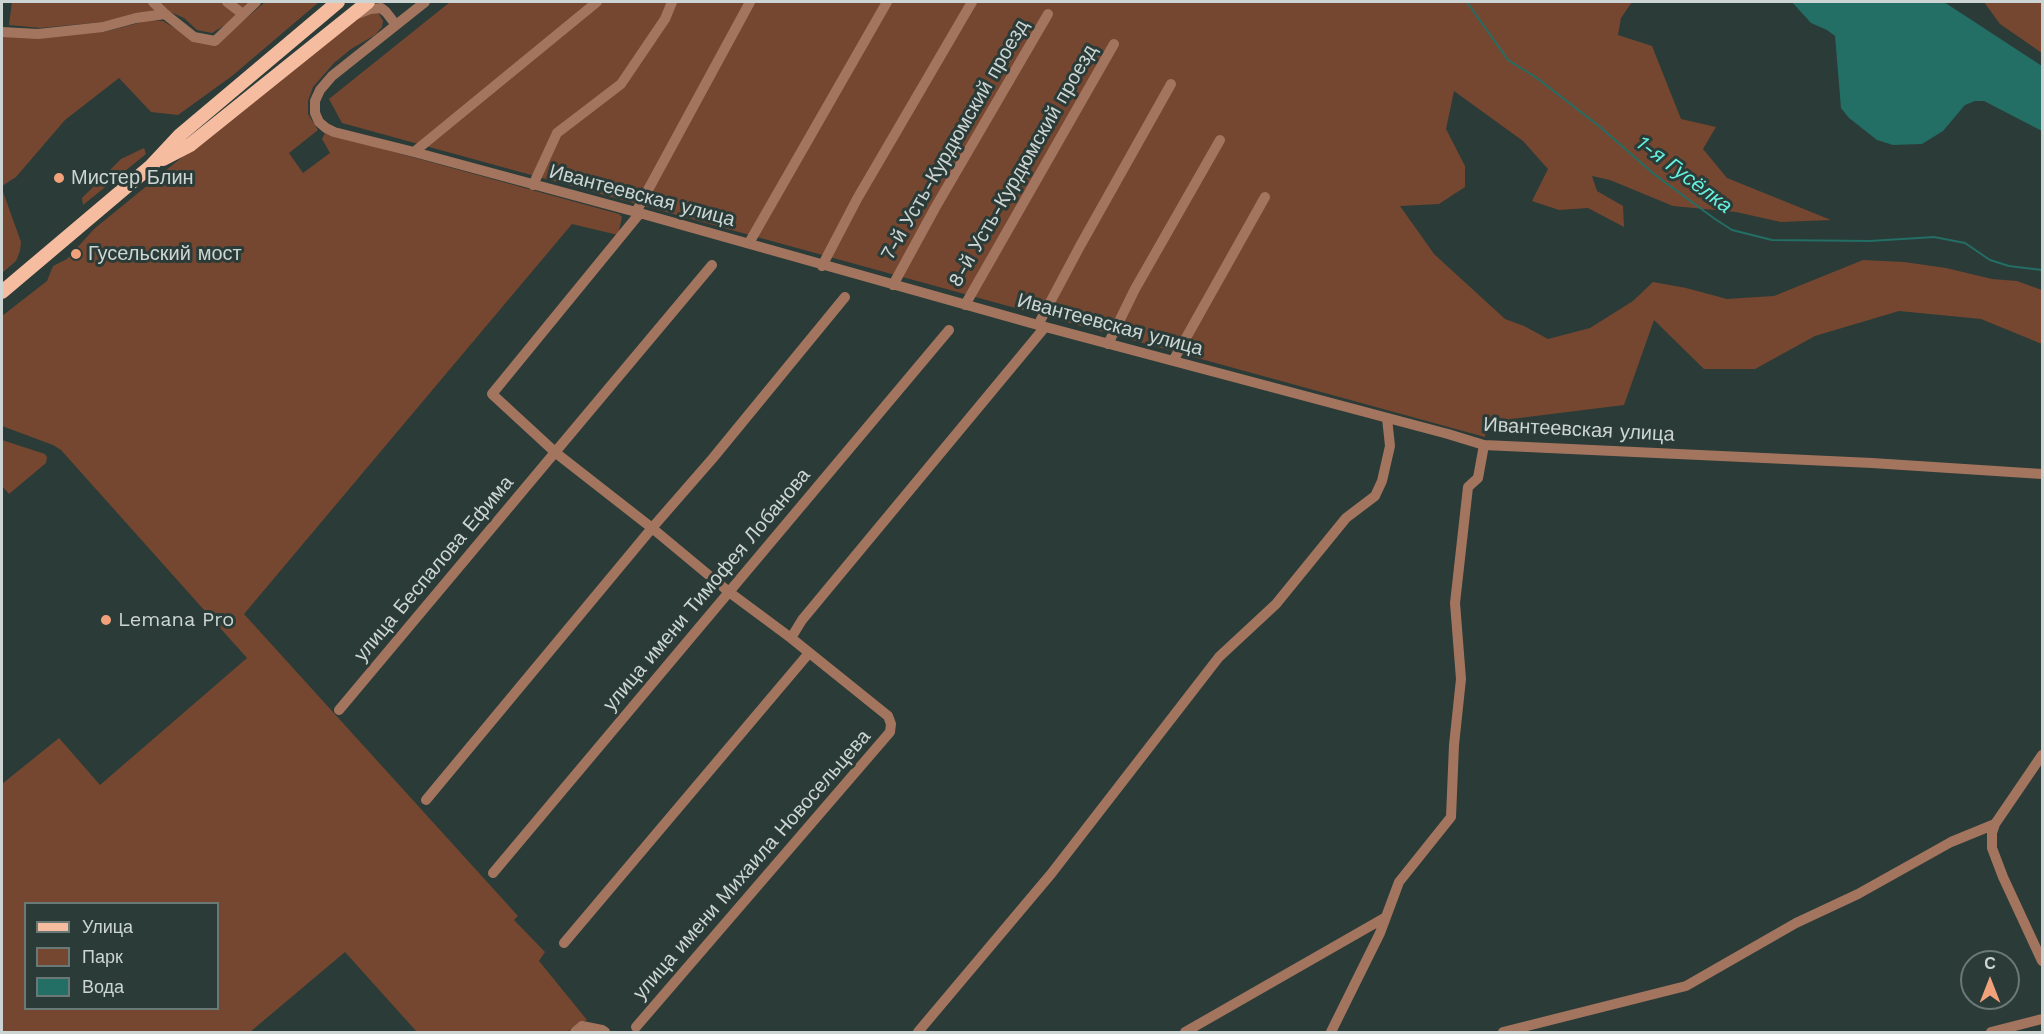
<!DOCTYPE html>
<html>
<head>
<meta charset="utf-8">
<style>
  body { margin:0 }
  #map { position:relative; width:2044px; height:1034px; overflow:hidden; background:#2b3b38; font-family:"Work Sans",sans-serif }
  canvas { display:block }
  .frame { position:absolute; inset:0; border:3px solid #ccd5d3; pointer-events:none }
  .legend { position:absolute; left:24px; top:902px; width:195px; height:108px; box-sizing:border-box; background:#2b3b38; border:2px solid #6b7976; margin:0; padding:8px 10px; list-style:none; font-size:18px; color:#ccd5d3 }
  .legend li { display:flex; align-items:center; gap:12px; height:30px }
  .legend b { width:30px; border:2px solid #6b7976 }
  .north { position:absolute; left:1960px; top:950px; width:60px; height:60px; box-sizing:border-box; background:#2b3b38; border:2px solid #6b7976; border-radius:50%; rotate:0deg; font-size:16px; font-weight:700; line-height:24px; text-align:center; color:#ccd5d3 }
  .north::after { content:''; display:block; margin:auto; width:21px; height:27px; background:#f1a27b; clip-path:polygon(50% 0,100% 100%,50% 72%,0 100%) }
</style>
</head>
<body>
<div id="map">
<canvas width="2044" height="1034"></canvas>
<div class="frame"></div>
<ul class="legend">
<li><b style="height:8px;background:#f6bca0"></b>Улица</li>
<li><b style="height:16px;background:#764730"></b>Парк</li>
<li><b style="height:16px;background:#236e65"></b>Вода</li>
</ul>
<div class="north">С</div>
</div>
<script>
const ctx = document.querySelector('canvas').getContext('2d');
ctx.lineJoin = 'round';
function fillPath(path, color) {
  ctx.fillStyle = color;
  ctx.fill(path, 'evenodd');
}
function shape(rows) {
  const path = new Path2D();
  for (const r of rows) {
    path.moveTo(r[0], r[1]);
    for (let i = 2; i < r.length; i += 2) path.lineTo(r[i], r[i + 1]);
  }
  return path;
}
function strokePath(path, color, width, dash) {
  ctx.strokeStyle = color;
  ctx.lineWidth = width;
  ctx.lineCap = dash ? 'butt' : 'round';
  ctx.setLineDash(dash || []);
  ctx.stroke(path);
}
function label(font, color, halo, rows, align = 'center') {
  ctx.font = font + ' "Work Sans",sans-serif';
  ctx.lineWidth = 6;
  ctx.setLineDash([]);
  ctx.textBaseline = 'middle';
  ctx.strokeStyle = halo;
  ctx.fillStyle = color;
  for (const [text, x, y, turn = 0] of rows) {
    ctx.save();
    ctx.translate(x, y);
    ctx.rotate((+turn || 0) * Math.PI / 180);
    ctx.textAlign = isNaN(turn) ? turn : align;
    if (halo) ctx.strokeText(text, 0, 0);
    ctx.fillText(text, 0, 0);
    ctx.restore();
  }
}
fillPath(shape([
  [12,2,148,2,154,10,151,13,103,22,40,28,9,25],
  [158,2,250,2,230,22,212,33,197,30,184,18,168,11],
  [265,2,319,2,232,76,178,115,151,112,119,78,65,120,16,177,2,186,2,35,104,32,150,20,163,21,194,40,216,44],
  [450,2,1632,2,1621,18,1618,35,1652,46,1681,119,1716,127,1703,149,1727,178,1831,220,1781,222,1736,212,1673,206,1610,180,1592,176,1597,191,1623,206,1624,227,1588,208,1559,210,1532,201,1548,169,1523,141,1454,91,1446,129,1465,166,1465,187,1439,204,1400,206,1434,254,1505,319,1524,326,1548,339,1590,328,1633,301,1653,282,1686,288,1727,299,1774,296,1863,260,1904,262,1946,268,1992,279,2017,281,2042,290,2042,344,1981,319,1899,311,1815,336,1755,369,1704,369,1654,320,1624,405,1487,422,1485,437,342,123,329,99],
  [1984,2,2042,2,2042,53,2000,24],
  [378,12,383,21,382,27,375,35,351,49,334,63,313,87,308,101,308,114,318,130,289,153,303,173,330,153,322,139,325,133,619,214,622,217,618,235,572,224,244,614,518,916,514,920,545,952,539,961,587,1020,576,1025,567,1032,417,1032,345,952,250,1032,2,1032,2,784,59,738,100,785,247,658,61,450,53,445,2,426,2,316,47,281,53,266,67,259,94,229,192,149,360,16],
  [26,904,218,904,218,1008,26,1008],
  [144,148,146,154,83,205,82,198,121,159],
  [2,189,21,242,20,251,16,261,2,273],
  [2,440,45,454,47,457,46,463,9,494,2,486]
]), '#764730');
fillPath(shape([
  [1792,2,1944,2,2042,66,2042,131,1984,101,1975,101,1965,105,1943,131,1922,144,1893,145,1877,140,1849,118,1841,108,1835,36,1827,30,1811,23]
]), '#236e65');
strokePath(shape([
  [1467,2,1508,60,1537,78,1599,126,1654,174,1715,219,1732,230,1772,240,1870,241,1934,237,1965,243,1990,260,2009,266,2042,270]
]), '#236e65', 2);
strokePath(shape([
  [153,2,165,14,194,37,215,41,256,2],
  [227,2,243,14],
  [425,2,332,76,320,90,315,101,315,113,319,122,326,128,334,132,414,152,636,212,1038,325,1448,434,1484,445,1872,463,2042,474],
  [357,14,370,9,381,8,386,12,396,25],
  [2,32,38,34,103,27,136,18,165,14],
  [414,152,597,2],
  [533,185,557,133,621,84,665,19,672,2],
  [636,212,750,2],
  [640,213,492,394,556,453,652,528,713,458,845,297],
  [749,243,887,2],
  [822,266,857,199,972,2],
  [893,285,935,208,1048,14],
  [965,305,1114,44],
  [1038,325,1080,246,1171,84],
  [1108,344,1135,289,1220,140],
  [1173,361,1265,197],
  [791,638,802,620,1045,327],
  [339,710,712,265],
  [2042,755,1995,824,1992,833,1992,848,2003,877,2042,961],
  [426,800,652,528,729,592,791,638,888,716,891,724,890,732,636,1027],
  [493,873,949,330],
  [564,943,809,653],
  [575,1032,582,1026,602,1030,605,1032],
  [918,1032,1051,874,1219,657,1276,604,1346,518,1375,496,1382,481,1390,446,1387,418],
  [1185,1032,1386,917],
  [1331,1032,1380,933,1399,882,1451,817,1454,745,1461,679,1455,603,1468,487,1478,478,1484,445],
  [1503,1032,1686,986,1796,923,1858,894,1951,842,1995,824],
  [1991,1032,2042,1019]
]), '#a4755e', 10);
strokePath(shape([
  [163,159,190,145,368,2],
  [2,292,151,166,180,135,338,2]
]), '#f6bca0', 14);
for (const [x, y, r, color] of [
  [59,178,6,"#f1a27b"],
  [76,254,6,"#f1a27b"],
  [106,620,6,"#f1a27b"]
]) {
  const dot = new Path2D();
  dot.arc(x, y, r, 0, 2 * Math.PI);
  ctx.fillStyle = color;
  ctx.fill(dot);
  strokePath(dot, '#2b3b38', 2);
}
label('20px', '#ccd5d3', '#2b3b38', [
  ["7-й Усть-Курдюмский проезд",955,140,-60],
  ["8-й Усть-Курдюмский проезд",1023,166,-60],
  ["Ивантеевская улица",642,196,15],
  ["Ивантеевская улица",1110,325,15],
  ["Ивантеевская улица",1579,430,3],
  ["улица Беспалова Ефима",434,569,-50],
  ["улица имени Тимофея Лобанова",707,590,-50],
  ["улица имени Михаила Новосельцева",752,865,-49]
]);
label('20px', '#ccd5d3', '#2b3b38', [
  ["Мистер Блин",71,178],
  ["Гусельский мост",88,254],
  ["Lemana Pro",118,620]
], 'left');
label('italic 21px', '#65efdd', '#2b3b38', [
  ["1-я Гусёлка",1684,175,37]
]);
</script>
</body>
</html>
